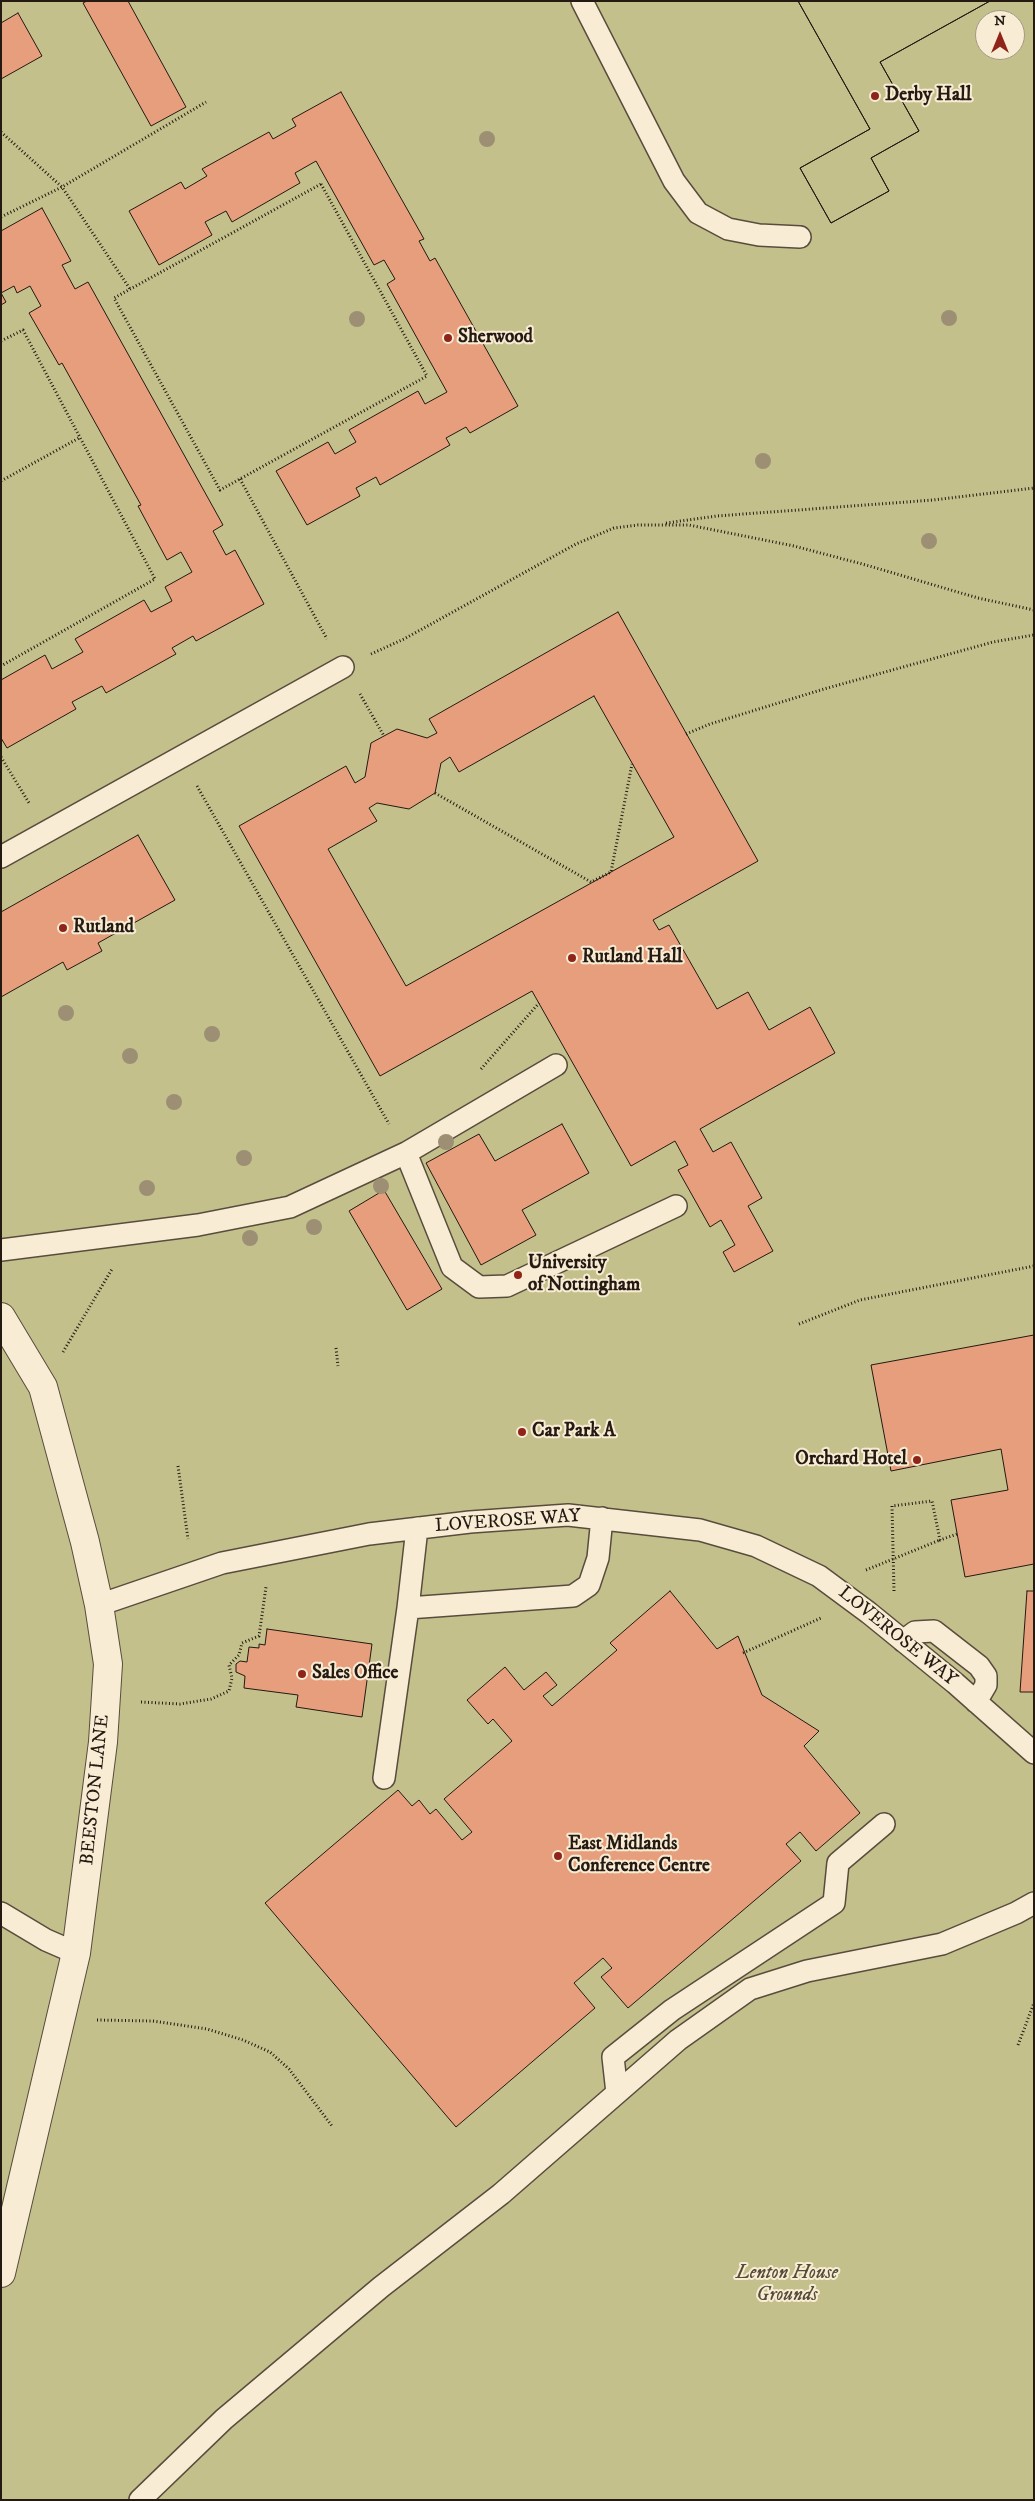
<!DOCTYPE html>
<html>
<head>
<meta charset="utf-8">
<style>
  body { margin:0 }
  #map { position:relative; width:1035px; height:2501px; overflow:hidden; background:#f5e1be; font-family:"IM FELL DW Pica",serif }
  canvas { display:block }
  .frame { position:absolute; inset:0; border:2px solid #241a12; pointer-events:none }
  .north { position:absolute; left:975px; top:10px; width:50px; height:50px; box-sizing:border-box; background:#f8ecd5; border:1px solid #a39887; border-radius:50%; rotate:0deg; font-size:14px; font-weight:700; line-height:20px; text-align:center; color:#241a12 }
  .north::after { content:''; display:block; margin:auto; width:18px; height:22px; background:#8f2418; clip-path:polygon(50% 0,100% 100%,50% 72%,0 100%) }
</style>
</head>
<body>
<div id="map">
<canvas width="1035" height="2501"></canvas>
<div class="frame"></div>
<div class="north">N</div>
</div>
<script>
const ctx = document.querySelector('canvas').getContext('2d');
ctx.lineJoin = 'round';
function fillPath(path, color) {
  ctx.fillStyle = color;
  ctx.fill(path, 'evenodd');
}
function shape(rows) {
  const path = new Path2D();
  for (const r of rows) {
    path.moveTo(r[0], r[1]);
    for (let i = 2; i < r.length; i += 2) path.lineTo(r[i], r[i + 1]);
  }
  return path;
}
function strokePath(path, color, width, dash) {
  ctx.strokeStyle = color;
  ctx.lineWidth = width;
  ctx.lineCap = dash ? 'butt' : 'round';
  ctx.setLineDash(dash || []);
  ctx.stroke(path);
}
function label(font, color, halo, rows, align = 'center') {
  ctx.font = font + ' "IM FELL DW Pica",serif';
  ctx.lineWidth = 4;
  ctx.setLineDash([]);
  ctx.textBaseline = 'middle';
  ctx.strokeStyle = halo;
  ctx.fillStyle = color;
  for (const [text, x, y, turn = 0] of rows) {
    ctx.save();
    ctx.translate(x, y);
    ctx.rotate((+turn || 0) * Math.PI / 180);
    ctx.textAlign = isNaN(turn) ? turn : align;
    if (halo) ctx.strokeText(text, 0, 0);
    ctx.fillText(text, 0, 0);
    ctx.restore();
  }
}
fillPath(shape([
  [1,1,1034,1,1034,2500,1,2500],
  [985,20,1015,20,1015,50,985,50]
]), '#c4c08c');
const building = shape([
  [87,1,128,1,186,107,151,126,83,3,87,1],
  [798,1,990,1,880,62,919,131,871,158,889,191,831,223,800,168,870,129,798,1],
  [798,1,990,1,880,62,919,131,871,158,889,191,831,223,800,168,870,129,798,1],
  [18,13,42,56,1,79,1,23,18,13],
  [341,92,424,239,419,241,430,261,435,258,518,406,470,433,466,427,446,438,450,445,380,485,376,477,356,488,360,496,307,525,276,471,328,442,335,454,356,442,349,430,418,391,425,404,447,392,387,284,395,279,384,260,374,265,316,161,295,173,300,183,232,222,226,211,205,222,212,235,159,265,129,211,181,182,185,189,207,176,202,169,269,132,273,139,296,126,292,119,341,92],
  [42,208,71,261,62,265,75,289,88,282,223,525,213,531,226,555,235,550,264,604,196,641,193,636,172,648,176,654,106,693,102,686,72,702,76,709,7,748,1,738,1,680,45,655,52,669,83,652,75,639,144,600,151,612,172,601,165,587,192,572,181,552,167,560,138,506,141,505,62,363,59,365,29,313,41,306,30,286,17,293,14,286,1,293,1,231,42,208],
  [1,293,6,302,1,305,1,293],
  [618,612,758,861,653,920,659,930,669,925,717,1009,748,992,769,1030,810,1007,835,1053,700,1129,713,1152,731,1142,762,1198,748,1206,773,1251,734,1272,723,1252,735,1245,721,1220,710,1227,678,1170,688,1165,675,1141,631,1166,532,991,380,1076,239,826,346,766,355,783,365,777,371,743,397,729,427,738,437,733,429,719,618,612],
  [594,696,674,837,406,986,328,849,377,821,369,808,377,803,409,809,435,793,441,763,450,757,459,772,594,696],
  [138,835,175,900,98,943,102,951,67,970,63,962,1,997,1,912,138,835],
  [562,1124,589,1173,522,1210,536,1235,481,1265,426,1163,479,1134,495,1161,562,1124],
  [384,1190,442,1289,407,1310,349,1211,384,1190],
  [1034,1335,1034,1564,965,1577,951,1500,1008,1490,1001,1449,891,1471,871,1365,1034,1335],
  [670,1591,717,1649,738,1636,762,1695,819,1731,804,1746,860,1813,816,1851,800,1832,786,1844,801,1861,628,2008,601,1977,612,1968,603,1958,574,1983,595,2008,456,2127,265,1903,398,1790,412,1806,419,1800,430,1814,436,1809,462,1840,472,1832,444,1799,512,1741,493,1719,488,1724,467,1700,505,1667,524,1690,546,1672,557,1685,543,1696,552,1706,617,1650,610,1643,670,1591],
  [1027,1591,1034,1591,1034,1692,1020,1692,1027,1591],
  [267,1629,372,1644,362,1717,296,1707,298,1695,244,1688,245,1676,236,1672,236,1664,240,1661,247,1662,249,1647,259,1648,259,1644,265,1645,267,1629]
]);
fillPath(building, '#e69e7c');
strokePath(building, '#241a12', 1);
const service = shape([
  [582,1,674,181,698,213,728,229,759,235,800,237],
  [1,857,343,667],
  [406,1153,452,1267,479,1287,507,1286,676,1206],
  [1,1250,198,1225,290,1207,406,1153,556,1065],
  [417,1528,408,1608,573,1596,589,1585,598,1558,602,1518],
  [99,1605,222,1563,369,1534,470,1522,568,1515,700,1530,756,1546,819,1576,869,1613,955,1683,1034,1753],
  [903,1641,915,1632,934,1631,979,1666,986,1676,986,1685,976,1702],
  [384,1778,408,1608],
  [1,1913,46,1940,76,1953],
  [617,2093,613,2057,672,2010,834,1903,838,1863,884,1824],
  [140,2500,224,2419,381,2287,501,2194,678,2040,750,1989,807,1971,942,1944,1016,1913,1034,1903]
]);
const tertiary = shape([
  [1,1317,43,1387,85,1542,99,1605,108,1664,103,1742,76,1953,1,2273]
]);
strokePath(service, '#584c3d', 24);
strokePath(tertiary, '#584c3d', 30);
strokePath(shape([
  [1,132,62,187,130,289],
  [321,184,427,376,220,490,114,298,321,184],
  [1,217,62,187,206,102],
  [1,341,23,330,155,579,1,666],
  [240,479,327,639],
  [1,481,79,438],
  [666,523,717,516,933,500,1034,488],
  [371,654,404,639,576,544,614,528,638,525,689,525,794,546,866,565,978,598,1034,610],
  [360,694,384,736],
  [686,734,710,724,824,689,993,642,1034,635],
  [1,757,29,803],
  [197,786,389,1124],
  [435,793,591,882,611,872,632,764],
  [481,1069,539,1003],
  [799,1324,860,1300,1034,1266],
  [336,1348,338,1366],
  [63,1352,112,1269],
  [178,1466,188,1539],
  [866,1570,940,1540],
  [894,1591,892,1506,932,1501,940,1540,957,1534],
  [743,1653,821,1618],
  [141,1702,180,1704,211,1699,229,1691,232,1678,229,1665,239,1655,242,1643,259,1636,266,1587],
  [97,2020,153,2021,207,2029,243,2040,270,2052,289,2069,332,2126],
  [1018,2045,1034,2003]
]), '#241a12', 3, [1, 2.5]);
strokePath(service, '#f8ecd5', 21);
strokePath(tertiary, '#f8ecd5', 28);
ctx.fillStyle = '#9c8f74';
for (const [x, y] of [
  [487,139],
  [949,318],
  [357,319],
  [763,461],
  [929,541],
  [66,1013],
  [212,1034],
  [130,1056],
  [174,1102],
  [446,1142],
  [244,1158],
  [381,1186],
  [147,1188],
  [314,1227],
  [250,1238]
]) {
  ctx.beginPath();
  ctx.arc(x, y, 8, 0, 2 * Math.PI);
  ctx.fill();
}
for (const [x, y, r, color] of [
  [875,96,5,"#8f2418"],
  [448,338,5,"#8f2418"],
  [63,928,5,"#8f2418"],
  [572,958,5,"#8f2418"],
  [518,1275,5,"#8f2418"],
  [522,1432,5,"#8f2418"],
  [917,1460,5,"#8f2418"],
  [302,1674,5,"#8f2418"],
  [558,1856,5,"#8f2418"]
]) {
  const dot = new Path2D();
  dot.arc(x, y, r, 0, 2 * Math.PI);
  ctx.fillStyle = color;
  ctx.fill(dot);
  strokePath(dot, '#f8ecd5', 2);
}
label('bold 19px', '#241a12', '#f8ecd5', [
  ["Derby Hall",885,96],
  ["Sherwood",458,338],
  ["Rutland",73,928],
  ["Rutland Hall",582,958],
  ["University",528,1264],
  ["of Nottingham",528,1286],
  ["Car Park A",532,1432],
  ["Orchard Hotel",907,1460,"right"],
  ["Sales Office",312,1674],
  ["East Midlands",568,1845],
  ["Conference Centre",568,1867]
], 'left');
label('19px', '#241a12', '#f8ecd5', [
  ["LOVEROSE WAY",508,1522,-4],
  ["LOVEROSE WAY",897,1637,39],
  ["BEESTON LANE",96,1790,-84]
]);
label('italic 19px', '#544c37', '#f8ecd5', [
  ["Lenton House",787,2274],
  ["Grounds",787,2296]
]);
</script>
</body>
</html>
